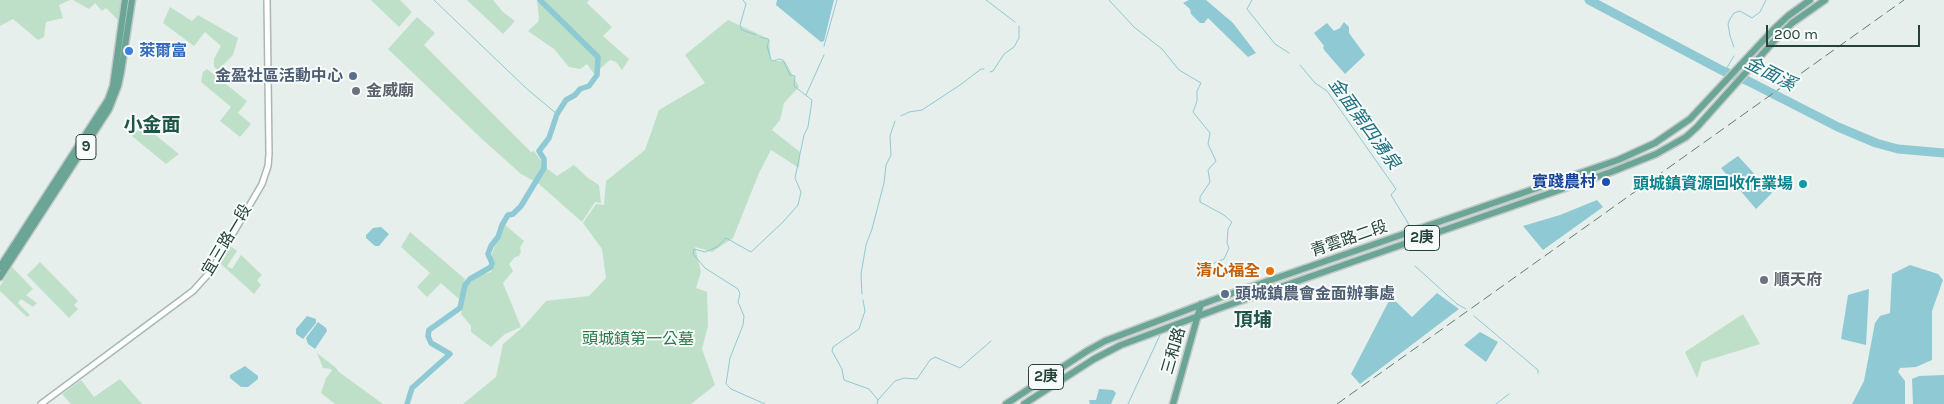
<!DOCTYPE html>
<html>
<head>
<meta charset="utf-8">
<style>
  body { margin:0 }
  #map { position:relative; width:1944px; height:404px; overflow:hidden; background:#e6efeb; font-family:Karla,sans-serif }
  canvas { display:block }
  .scale { position:absolute; left:1766px; top:25px; width:154px; height:22px; box-sizing:border-box; border:2px solid #24423a; border-top:0; padding-left:6px; font-size:15px; line-height:18px; white-space:nowrap; color:#24423a; -webkit-text-stroke:4px #f7fbf9; paint-order:stroke }
</style>
</head>
<body>
<div id="map">
<canvas width="1944" height="404"></canvas>
<div class="scale">200 m</div>
</div>
<script>
const ctx = document.querySelector('canvas').getContext('2d');
ctx.lineJoin = 'round';
function fillPath(path, color) {
  ctx.fillStyle = color;
  ctx.fill(path, 'evenodd');
}
function shape(rows) {
  const path = new Path2D();
  for (const r of rows) {
    path.moveTo(r[0], r[1]);
    for (let i = 2; i < r.length; i += 2) path.lineTo(r[i], r[i + 1]);
  }
  return path;
}
function strokePath(path, color, width, dash) {
  ctx.strokeStyle = color;
  ctx.lineWidth = width;
  ctx.lineCap = dash ? 'butt' : 'round';
  ctx.setLineDash(dash || []);
  ctx.stroke(path);
}
function label(font, color, halo, rows, align = 'center') {
  ctx.font = font + ' Karla,"Noto Sans TC",sans-serif';
  ctx.lineWidth = 4;
  ctx.setLineDash([]);
  ctx.textBaseline = 'middle';
  ctx.strokeStyle = halo;
  ctx.fillStyle = color;
  for (const [text, x, y, turn = 0] of rows) {
    ctx.save();
    ctx.translate(x, y);
    ctx.rotate((+turn || 0) * Math.PI / 180);
    ctx.textAlign = isNaN(turn) ? turn : align;
    if (halo) ctx.strokeText(text, 0, 0);
    ctx.fillText(text, 0, 0);
    ctx.restore();
  }
}
fillPath(shape([
  [0,0,70,0,59,5,63,18,46,22,44,37,38,40,13,19,0,26],
  [73,0,121,0,118,20,106,8,102,11,95,3,89,9],
  [371,0,400,0,412,12,399,27],
  [467,0,493,0,503,12,515,21,503,34],
  [537,0,589,0,587,3,612,27,603,36,629,59,622,70,616,62,610,60,594,74,587,64,580,69,569,67,554,49,528,31,538,22,539,18],
  [170,7,192,21,198,15,238,38,233,55,221,67,231,76,228,79,214,67,214,59,221,46,205,32,194,46,163,23],
  [417,17,435,33,424,45,531,152,534,151,542,162,541,164,557,176,574,165,588,178,599,185,601,203,595,202,582,222,539,184,521,174,482,139,388,49],
  [728,20,769,39,771,61,785,61,799,87,784,103,780,120,772,130,800,152,799,168,771,150,759,173,733,238,712,252,695,247,701,272,696,288,707,292,708,326,702,349,715,385,691,404,463,404,496,377,503,344,524,326,546,301,589,296,606,278,602,249,583,223,596,204,604,205,606,181,645,150,659,110,705,83,685,55],
  [207,69,247,101,238,113,251,124,240,137,220,121,231,107,201,82,203,72],
  [143,125,179,154,166,164,132,136],
  [504,224,524,241,520,247,521,252,519,256,515,257,509,264,513,271,503,283,521,327,505,334,491,347,471,332,471,326,461,314,466,287,478,276,491,272,494,267,491,256],
  [410,232,465,279,460,300,441,283,427,297,417,287,430,273,401,247],
  [229,245,237,251,227,266,232,269,241,255,262,275,257,280,261,285,254,294,220,263],
  [40,262,78,301,74,305,78,309,69,318,27,275],
  [12,267,33,289,26,295,37,303,33,307,21,299,18,303,30,315,27,317,0,291,0,286],
  [1743,314,1760,344,1702,362,1697,378,1685,352],
  [317,353,335,367,339,372,383,404,335,404,321,393,326,378,332,371,331,369,323,368],
  [120,379,142,404,71,404,62,394,81,380,94,397]
]), '#bfe0c8');
fillPath(shape([
  [777,0,834,0,824,41,821,42,776,5],
  [1189,0,1206,0,1233,23,1256,53,1248,57,1208,18,1204,23,1200,23,1191,14,1190,9,1183,3],
  [1344,22,1349,27,1349,33,1365,55,1345,74,1325,51,1323,48,1324,46,1314,33,1327,23,1334,31,1340,28],
  [1738,156,1772,193,1756,209,1721,168],
  [1597,200,1603,207,1543,250,1523,226,1560,215],
  [381,227,389,234,379,246,375,246,366,238,366,235,373,228],
  [1910,265,1938,274,1943,280,1932,311,1932,360,1916,367,1900,368,1898,372,1905,381,1905,404,1852,404,1864,381,1875,323,1880,316,1890,313,1892,274],
  [1869,289,1866,345,1841,339,1848,295],
  [1437,293,1459,309,1360,384,1351,374,1391,297,1412,317],
  [307,316,316,319,316,323,303,339,296,334,296,329],
  [318,322,326,328,327,331,315,349,308,344,306,338],
  [1480,332,1498,342,1486,362,1464,345],
  [245,366,258,376,258,379,248,387,241,387,230,378,230,375],
  [1944,375,1944,404,1913,404,1912,379,1919,376],
  [1099,389,1113,390,1116,393,1111,404,1090,404,1089,400,1096,400]
]), '#8ec9d4');
strokePath(shape([
  [434,0,527,89,557,114],
  [743,0,746,4,740,25,742,30,756,35],
  [986,0,1015,22],
  [1109,0,1134,27,1162,49,1179,70,1201,83,1197,91,1197,101,1193,112,1210,133,1208,144,1216,161,1208,170,1210,182,1200,197,1200,202,1224,215,1232,222,1228,229,1227,243,1229,248,1224,259,1200,269,1196,274,1196,278],
  [1252,0,1247,9,1275,44,1289,53],
  [760,37,768,39,769,41,767,46,771,60,774,61,779,59,783,60,790,75,795,76,794,86,812,100,808,127,804,135,795,178,801,192,798,205,783,222,751,252,726,238,717,247,705,252,694,249,693,254,705,268,738,289,740,294,738,302,744,316,743,325,730,358,726,384,731,389,765,404],
  [824,46,837,0],
  [1734,47,1730,36,1728,24,1730,19,1734,13,1740,11,1752,18,1760,12,1766,0],
  [1300,65,1315,83,1327,91,1396,189,1391,195,1408,223,1409,227],
  [1725,71,1734,56],
  [990,72,993,71,1004,54,1014,47,1019,38,1019,26],
  [806,95,824,55],
  [901,116,909,112,922,110,960,85,981,69,984,69],
  [1415,266,1457,304,1466,309],
  [862,294,861,274,866,245,872,229,884,183,886,165,891,155,890,136,895,121],
  [863,300,865,311,859,329,833,347,832,351,842,369,844,380,869,389,878,400,877,404],
  [1474,316,1538,370,1538,373],
  [878,400,895,381,904,378,917,379,930,360,935,357,960,368,991,341],
  [1128,404,1160,335],
  [1496,404,1509,394]
]), '#8ec9d4', 1);
strokePath(shape([
  [407,404,412,388,450,354,431,343,428,336,429,330,460,308,465,285,470,279,491,267,492,263,488,254,491,246,498,237,502,225,508,215,513,214,521,206,544,168,544,159,539,151,549,138,557,114,566,100,575,95,580,89,589,86,597,75,598,57,540,0]
]), '#8ec9d4', 5.5);
strokePath(shape([
  [1589,0,1723,71,1748,81,1838,127,1876,143,1898,149,1944,153]
]), '#8ec9d4', 9);
const minor = shape([
  [41,404,193,291,211,271,262,184,268,166,269,154,267,0]
]);
const major = shape([
  [0,267,108,100,113,86,125,0],
  [0,277,109,109,118,86,121,72,132,0],
  [1006,404,1087,351,1105,341,1213,300,1618,160,1655,143,1690,119,1774,29,1788,16,1810,0],
  [1024,404,1094,359,1121,345,1220,308,1611,172,1656,154,1686,137,1697,127,1774,41,1792,23,1825,0],
  [1173,404,1201,304]
]);
strokePath(minor, '#a8b8b2', 8);
strokePath(major, '#c2cac8', 9);
strokePath(minor, '#fff', 5);
strokePath(major, '#6aa596', 6);
strokePath(shape([
  [1337,404,1904,0]
]), '#5f7d75', 1, [10, 5]);
for (const [x, y, r, color] of [
  [129,51,5,"#3f7fe0"],
  [353,76,5,"#5c6f8a"],
  [356,91,5,"#6b7280"],
  [1606,182,5,"#1a4fb4"],
  [1803,184,5,"#0f9aa8"],
  [1270,271,5,"#e8710a"],
  [1764,280,5,"#6b7280"],
  [1225,294,5,"#5c6f8a"]
]) {
  const dot = new Path2D();
  dot.arc(x, y, r, 0, 2 * Math.PI);
  ctx.fillStyle = color;
  ctx.fill(dot);
  strokePath(dot, '#f7fbf9', 2);
}
for (const [x, y, w] of [
  [86,147,20],
  [1422,238,35],
  [1046,377,35]
]) {
  const box = new Path2D();
  box.roundRect(x - w / 2, y - 12.5, w, 25, 4);
  ctx.fillStyle = '#f7fbf9';
  ctx.fill(box);
  strokePath(box, '#24423a', 1);
}
label('bold 15px', '#24423a', null, [
  ["9",86,147],
  ["2庚",1422,238],
  ["2庚",1046,377]
]);
label('bold 16px', '#366cbe', '#f7fbf9', [
  ["萊爾富",139,51]
], 'left');
label('bold 16px', '#4e5e75', '#f7fbf9', [
  ["金盈社區活動中心",343,76],
  ["頭城鎮農會金面辦事處",1235,294,"left"]
], 'right');
label('bold 16px', '#5b616d', '#f7fbf9', [
  ["金威廟",366,91],
  ["順天府",1774,280]
], 'left');
label('bold 16px', '#164399', '#f7fbf9', [
  ["實踐農村",1596,182]
], 'right');
label('bold 16px', '#0d838f', '#f7fbf9', [
  ["頭城鎮資源回收作業場",1793,184]
], 'right');
label('16px', '#24423a', '#f7fbf9', [
  ["青雲路二段",1349,239,-19],
  ["宜三路一段",227,240,-59],
  ["三和路",1174,351,-74]
]);
label('bold 16px', '#c56008', '#f7fbf9', [
  ["清心福全",1260,271]
], 'right');
label('16px', '#2d7a4b', '#f7fbf9', [
  ["頭城鎮第一公墓",638,339]
]);
label('italic 18px', '#1c6f80', '#f7fbf9', [
  ["金面溪",1770,74,27],
  ["金面第四湧泉",1364,124,54]
]);
label('bold 19px', '#1f5548', '#f7fbf9', [
  ["小金面",152,126],
  ["頂埔",1253,321]
]);
</script>
</body>
</html>
